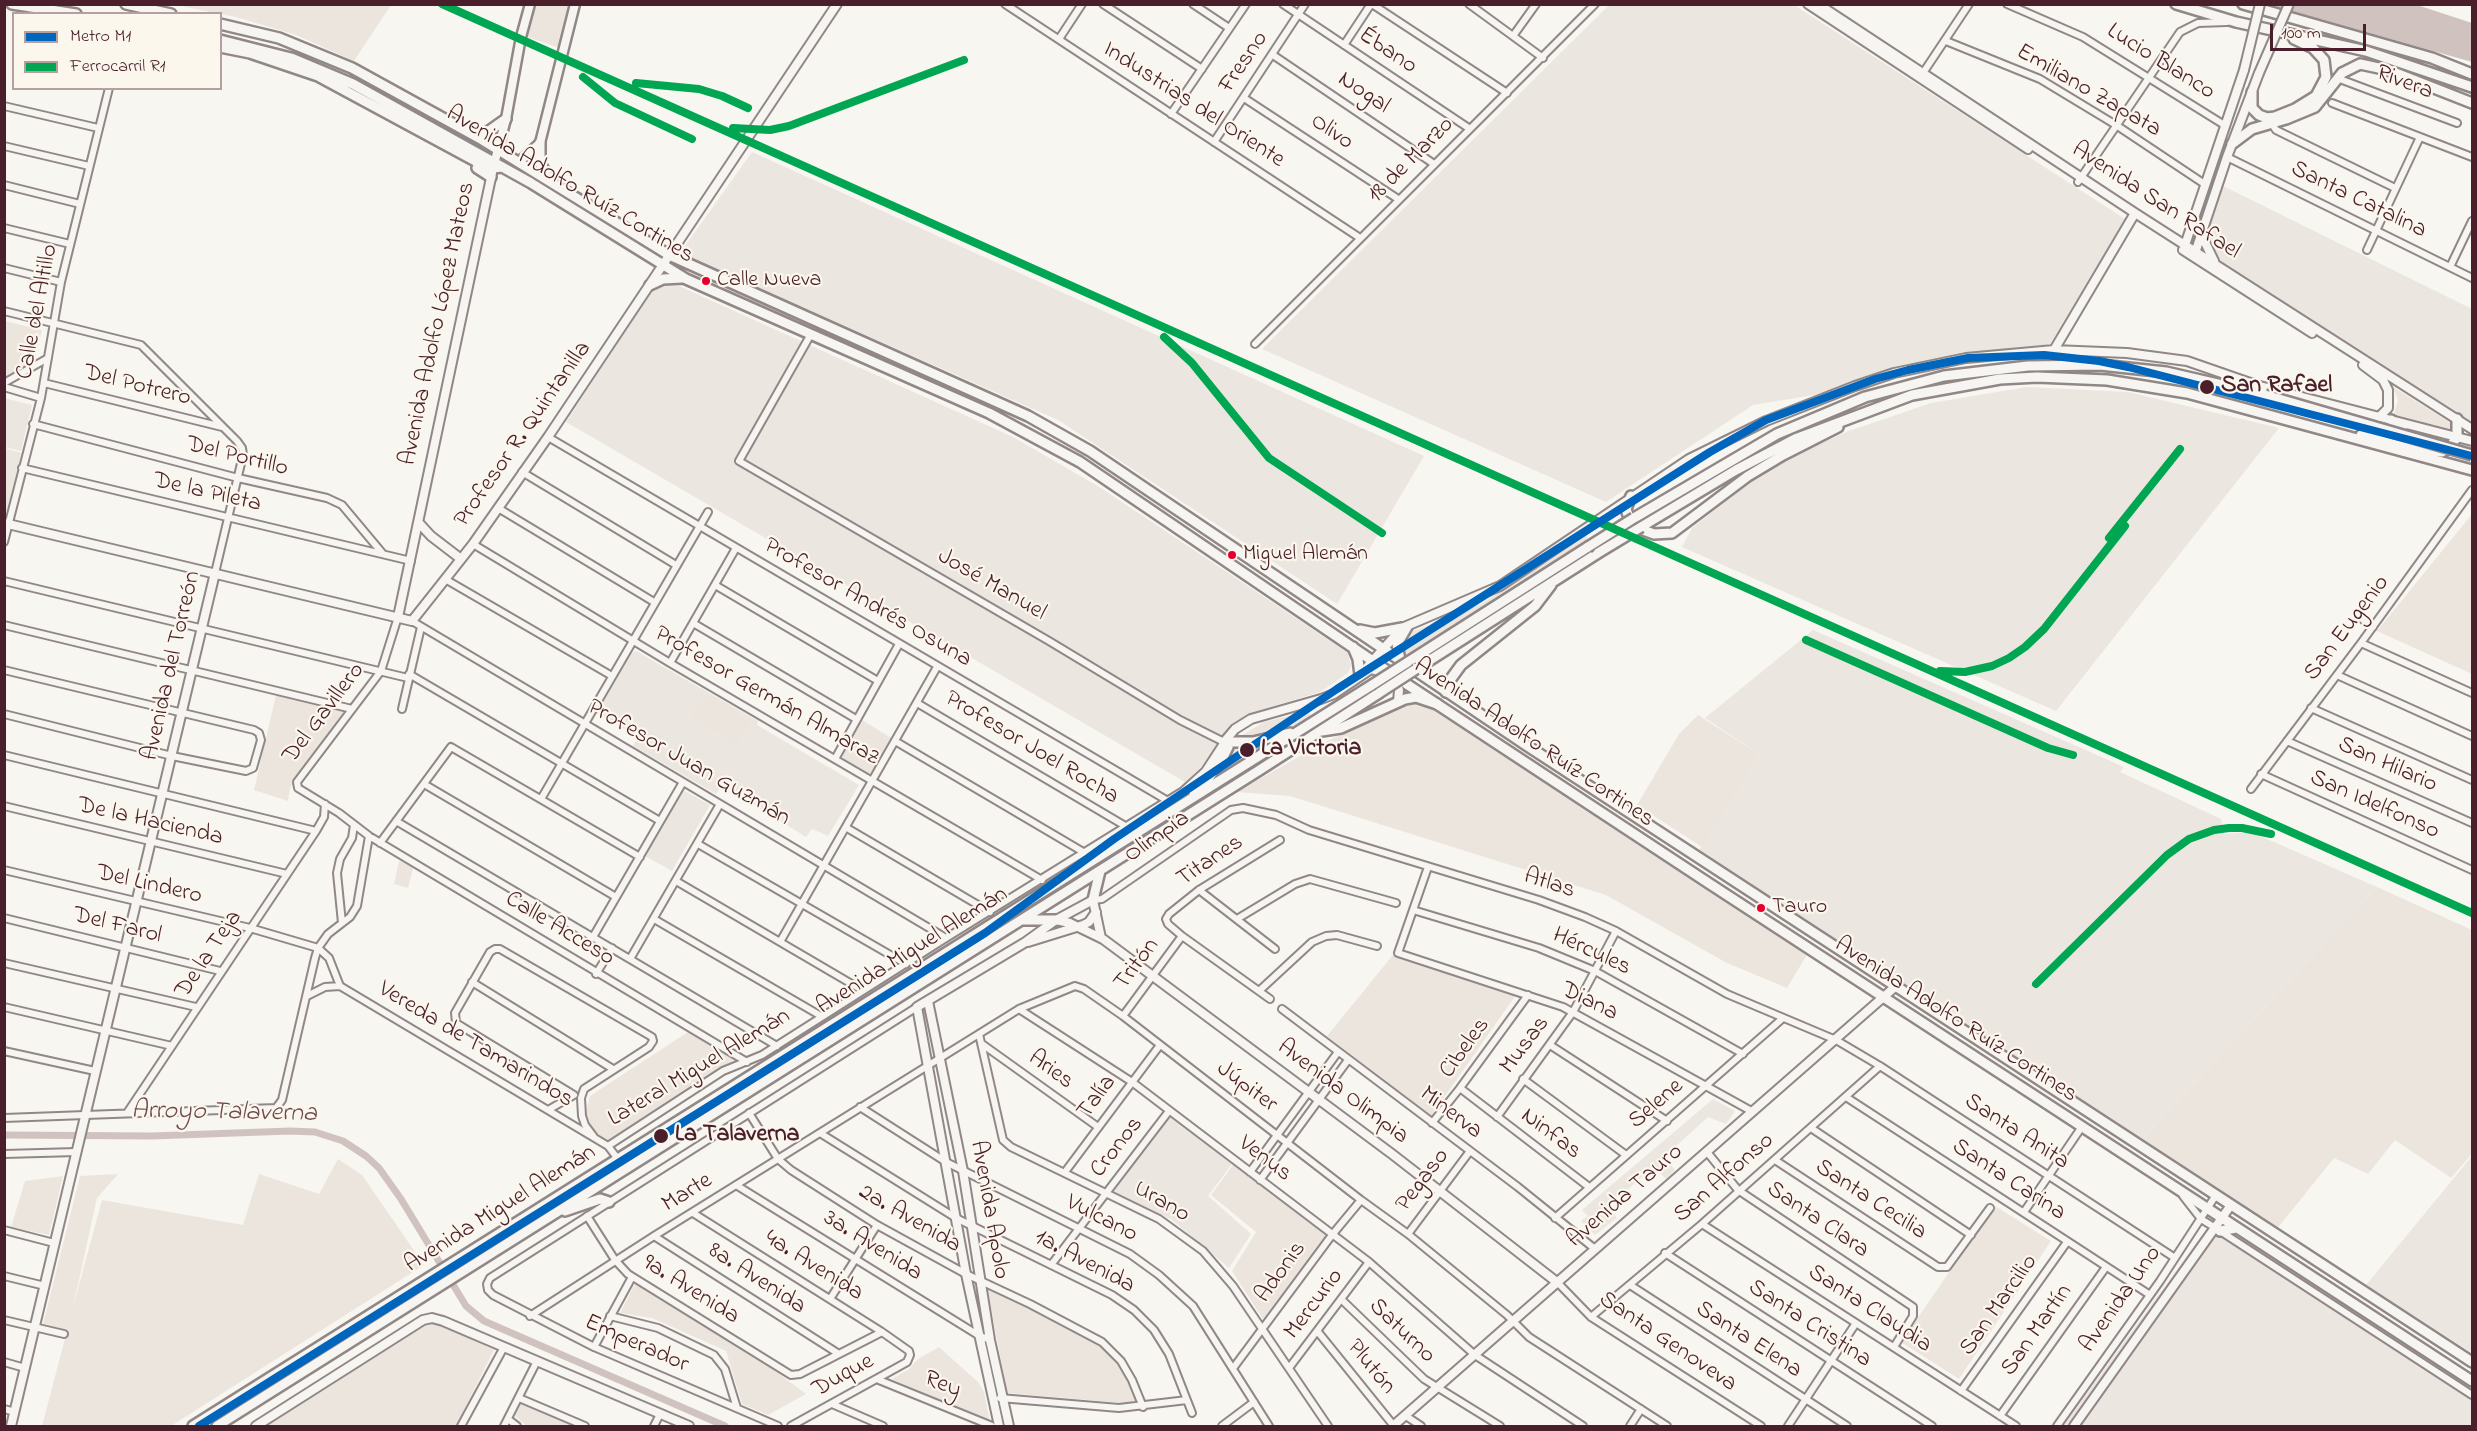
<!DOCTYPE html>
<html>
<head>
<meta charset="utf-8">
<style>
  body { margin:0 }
  #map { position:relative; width:2477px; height:1431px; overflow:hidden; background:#f8f6f0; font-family:"Indie Flower",sans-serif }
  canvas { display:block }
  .frame { position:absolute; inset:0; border:6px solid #4a1f2b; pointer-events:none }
  .legend { position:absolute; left:12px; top:12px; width:210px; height:78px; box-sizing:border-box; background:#fbf7ec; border:2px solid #b4a19f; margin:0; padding:8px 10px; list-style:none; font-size:18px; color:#4a1f2b }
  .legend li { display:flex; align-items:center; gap:12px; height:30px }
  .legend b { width:30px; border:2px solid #b4a19f }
  .scale { position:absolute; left:2270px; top:24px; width:96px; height:27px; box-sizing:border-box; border:3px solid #4a1f2b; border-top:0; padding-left:8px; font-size:18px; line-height:21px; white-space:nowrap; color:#4a1f2b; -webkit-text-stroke:4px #fbf7ec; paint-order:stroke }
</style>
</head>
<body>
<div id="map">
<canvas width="2477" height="1431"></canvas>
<div class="frame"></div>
<ul class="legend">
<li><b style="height:8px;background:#0065bd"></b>Metro M1</li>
<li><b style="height:8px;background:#00a651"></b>Ferrocarril R1</li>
</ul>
<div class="scale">100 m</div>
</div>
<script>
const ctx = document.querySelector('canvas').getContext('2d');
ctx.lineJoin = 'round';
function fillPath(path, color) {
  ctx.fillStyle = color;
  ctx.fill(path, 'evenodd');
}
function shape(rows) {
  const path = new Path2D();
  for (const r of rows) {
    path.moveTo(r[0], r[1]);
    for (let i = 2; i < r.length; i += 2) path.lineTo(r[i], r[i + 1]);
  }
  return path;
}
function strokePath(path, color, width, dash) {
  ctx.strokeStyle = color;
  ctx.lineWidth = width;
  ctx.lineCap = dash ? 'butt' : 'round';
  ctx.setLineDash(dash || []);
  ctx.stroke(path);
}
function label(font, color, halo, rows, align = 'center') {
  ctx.font = font + ' "Indie Flower",sans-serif';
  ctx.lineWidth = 4.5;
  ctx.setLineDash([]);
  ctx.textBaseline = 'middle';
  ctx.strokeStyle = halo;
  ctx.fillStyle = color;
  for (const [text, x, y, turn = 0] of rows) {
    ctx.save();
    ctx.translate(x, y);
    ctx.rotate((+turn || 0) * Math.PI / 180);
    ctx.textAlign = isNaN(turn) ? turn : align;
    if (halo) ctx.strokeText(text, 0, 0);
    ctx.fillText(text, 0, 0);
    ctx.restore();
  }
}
fillPath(shape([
  [1609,5,1794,5,2125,219,2048,347,1964,353,1814,395,1753,405,1606,502,1262,349],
  [752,152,1424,456,1337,604,1058,420,680,253],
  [2213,181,2472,309,2472,425,2194,245],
  [663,283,679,286,1013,437,1101,488,1348,653,1351,666,1348,673,1320,692,1257,711,1243,718,1230,727,1200,768,1185,782,566,422,654,288],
  [2027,387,2128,392,2279,428,2056,711,1682,547,1692,528,1774,464,1849,431,1931,403],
  [4,398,32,405,21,451,5,447],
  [5,448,21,453,7,518,4,517],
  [1813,630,2124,767,2120,772,2221,819,2224,834,2251,832,2377,887,2140,1141,1698,852,1760,755,1705,718],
  [636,651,758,721,757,725,859,785,828,836,812,829,806,837,722,785,716,794,633,746,638,737,597,713,632,653],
  [683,790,710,805,672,871,645,856],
  [1713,1099,1735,1111,1726,1124,1708,1117,1664,1157,1675,1170,1666,1179,1654,1167,1608,1206,1617,1218,1595,1235,1581,1221,1588,1216,1582,1210],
  [1170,1116,1232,1164,1208,1196,1251,1234,1229,1268,1171,1219,1113,1192],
  [2472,1156,2472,1353,2366,1285],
  [2221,1209,2472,1373,2472,1426,2063,1426]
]), '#ebe6df');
fillPath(shape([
  [176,5,391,5,354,61,296,35,236,17],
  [535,5,570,5,560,48,527,37],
  [5,321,42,330,34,362,5,379],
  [2393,387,2451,423,2453,433,2393,417,2398,400],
  [2472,514,2472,674,2377,631],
  [1586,535,1589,541,1404,659,1401,647,1402,641,1414,631,1481,604],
  [276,695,349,711,290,788,288,801,254,790],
  [705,695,717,702,704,724,692,717],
  [720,703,750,721,736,744,706,725],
  [1415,703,1427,705,1808,953,1787,988,1727,963,1606,895,1290,796,1237,792,1321,744,1389,712],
  [1309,711,1311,719,1262,737,1234,740,1264,722],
  [1698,715,1760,755,1702,847,1637,805,1679,734],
  [862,720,893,739,874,771,868,774,844,760,842,753],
  [1274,743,1218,780,1215,777,1235,744,1255,746],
  [399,861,414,865,408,888,394,884],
  [2377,887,2472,930,2472,1154,2451,1178,2395,1140,2368,1174,2334,1158,2276,1230,2140,1141],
  [1393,955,1516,995,1431,1116,1327,1036],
  [688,1032,734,1060,607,1141,594,1134,585,1115,590,1096],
  [338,1159,362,1175,424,1265,171,1426,42,1426,67,1331,43,1324,80,1176,118,1174,97,1198,73,1307,102,1200,243,1225,259,1174,319,1194],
  [1233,1165,1327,1235,1263,1319,1232,1271,1256,1232,1211,1195],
  [63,1176,49,1235,11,1227,25,1181],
  [1995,1206,2051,1241,1959,1379,1901,1342],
  [635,1284,770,1367,806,1394,768,1415,742,1404,726,1351,652,1318,620,1313],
  [987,1287,1098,1342,1116,1358,1138,1401,1133,1404,1007,1393],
  [430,1320,494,1350,456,1426,264,1426],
  [939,1347,978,1382,984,1392,990,1422,892,1379,909,1369,918,1359],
  [521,1403,576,1426,527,1426,515,1416]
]), '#ece5de');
fillPath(shape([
  [2271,5,2417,5,2472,23,2472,62]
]), '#d0c3bf');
strokePath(shape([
  [4,1135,152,1136,290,1131,315,1132,343,1141,366,1156,379,1168,401,1199,466,1306,484,1321,725,1426]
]), '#d0c3bf', 7);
const minor = shape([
  [1005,4,1360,238],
  [1103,4,1202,69],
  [1193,4,1229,28],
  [1283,4,1470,129],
  [1372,4,1507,93],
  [1469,4,1543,58],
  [2007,4,2083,37,2226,126],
  [1513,36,1536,4],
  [1059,39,1082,4],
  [1946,41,2040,79,2116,125,2206,185],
  [1344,45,1371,4],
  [1273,55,1434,164],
  [1921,76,1969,4],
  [2337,78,2457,123],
  [1244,98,1398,199],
  [2332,103,2472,157],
  [4,106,98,128],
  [1171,114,1246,4],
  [2273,120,2272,124,2276,130,2395,188],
  [1214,142,1305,4],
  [4,146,89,166],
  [2227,157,2472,278],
  [2078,182,2180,32,2198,23,2227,22],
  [4,185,80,204],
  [4,228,70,244],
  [2367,250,2420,137],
  [2450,267,2472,221],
  [4,268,61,282],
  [4,311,141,345,237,441,242,448,243,455,215,573],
  [1255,344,1595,4],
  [4,383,48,358],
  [44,383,222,427],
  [4,387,41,398],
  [33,424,238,478,327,498,342,505,383,554],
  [548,437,1168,801],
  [22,468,411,561],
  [522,472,676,565],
  [498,508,654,602],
  [4,542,41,398,61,282,109,88],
  [473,544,670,663,1042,880],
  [445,579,612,676],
  [4,581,408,678],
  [715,585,878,681],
  [398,617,381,671,297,782,298,788,339,813,369,836,747,1062],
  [2362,619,2373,627],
  [412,621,946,938],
  [693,623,856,719],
  [4,625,352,709],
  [2361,643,2472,693],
  [670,663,736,548],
  [4,670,254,730,259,733,261,740,253,768,246,771,172,756,4,714],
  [409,674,660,821],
  [2337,675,2472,736],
  [917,703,1127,827],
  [2311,708,2472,780],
  [402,709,421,627],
  [895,741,1085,853],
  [2287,741,2472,823],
  [4,755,316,831],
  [835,759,899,644],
  [2261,774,2472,870],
  [424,784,616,897],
  [2251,789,2361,643,2472,490],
  [541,799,708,512],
  [4,806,287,874],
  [396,821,777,1046],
  [847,828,990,912],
  [380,843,451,747,640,857],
  [698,844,906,964],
  [1428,867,1398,953,1563,1007,1753,1112],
  [4,870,250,928,318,948,329,958,340,986],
  [676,881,862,990],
  [1199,890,1275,949],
  [1093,900,1102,899,1231,810,1243,808,1276,815,1309,830,1539,900,1585,917,1616,931,1727,994,1836,1040,1880,1066,2175,1258],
  [1413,910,1539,948,1595,971,1743,1054],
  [4,918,220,971],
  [654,919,821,1016],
  [1237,919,1295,884,1310,879,1396,903],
  [342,923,337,873,340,859,352,838,354,825],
  [593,937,683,782],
  [780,942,937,667],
  [630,959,720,804],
  [4,963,196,1007],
  [596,974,612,948],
  [472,982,613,1069],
  [1259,991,1312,942,1326,936,1337,935,1377,946],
  [307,996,325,987,340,986,608,1146,618,1159],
  [1270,999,1182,936,1168,924,1166,919,1169,914,1199,890,1280,840],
  [4,1007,172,1046],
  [1019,1009,1132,1082,1369,1262,1475,1355,1583,1426],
  [1282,1009,1518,1187,1595,1249],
  [1123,1016,1182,936],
  [979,1034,1003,1140,1011,1147,1159,1219,1203,1251,1233,1286,1328,1426],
  [982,1044,1098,1127],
  [1550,1045,1667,1121],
  [4,1051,95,1071],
  [1523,1079,1626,1155],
  [1460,1088,1589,1187],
  [1846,1097,2150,1295],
  [860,1107,946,1162,1130,1254,1159,1275,1193,1306,1269,1426],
  [548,1110,574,1095,456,1023,455,1013,490,952,495,949,500,949,652,1037,653,1041,649,1047,584,1089,581,1098,582,1116,585,1125,594,1137],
  [127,1113,316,831,324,817,325,804],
  [749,1113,778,1159,791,1170,877,1225,966,1274,1030,1304,1102,1342,1121,1361,1132,1380,1143,1407],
  [1497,1117,1573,1012,1616,931],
  [4,1118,276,1108,282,1100,315,958,318,948,328,934,350,917,357,906,369,836],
  [1432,1123,1460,1088,1528,995],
  [1811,1128,1971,1235],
  [820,1133,956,1218,1112,1295,1134,1310,1154,1330,1169,1354,1192,1413],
  [608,1146,723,1071,762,1055,946,938,1183,791,1205,771,1224,742,1180,720,1049,641,739,461,811,334],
  [1707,1152,1738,1190,1913,1307,1913,1316,1894,1347],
  [4,1154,77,1152],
  [1775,1160,1938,1267,1947,1267,1990,1208],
  [1065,1172,1160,1045],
  [1250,1172,1338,1052],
  [1260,1180,1348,1060],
  [736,1185,978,1335,990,1340],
  [2183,1196,2201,1219,2214,1227,2472,1395],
  [2024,1212,2081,1128],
  [693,1213,882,1332,909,1351,910,1355,907,1362,791,1426],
  [587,1216,615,1260,628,1274,791,1375,800,1374,882,1332],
  [1555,1218,1783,1018],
  [1702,1224,2016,1426],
  [4,1230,54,1243],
  [1408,1234,1470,1151],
  [654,1236,839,1354],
  [1665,1253,1932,1426],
  [1051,1265,1169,1111],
  [4,1276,45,1286],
  [1558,1283,1591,1317,1761,1426],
  [1630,1285,1847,1426],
  [830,1299,877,1225],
  [1342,1300,1424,1379,1500,1426],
  [530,1316,654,1236,1019,1009,1075,986,1084,989,1123,1016,1361,1200,1408,1234,1507,1315,1529,1337,1667,1426],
  [610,1316,658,1328,714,1355,725,1369,737,1408],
  [1591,1317,1702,1224,1880,1066],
  [4,1320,64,1334],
  [1318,1332,1394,1426],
  [594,1347,632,1277],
  [4,1362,25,1368],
  [1234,1367,1332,1235,1361,1200],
  [1289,1368,1369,1262],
  [879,1380,992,1426],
  [1961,1391,2067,1242],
  [519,1398,585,1426],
  [1000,1398,1119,1408,1187,1400],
  [832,1404,883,1426],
  [4,1409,15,1412],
  [1406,1416,1421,1426],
  [2000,1416,2106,1267],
  [508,1419,517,1426],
  [461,1426,504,1347],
  [504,1426,537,1361],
  [654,1426,660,1414],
  [778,1426,594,1347,493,1295,488,1290,487,1284,490,1278,917,1007],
  [1222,1426,1254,1402],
  [1630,1426,1641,1409],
  [1788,1426,1856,1323],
  [2057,1426,2160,1281,2216,1195]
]);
const tertiary = shape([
  [1808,4,2028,149],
  [1818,4,2135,213,2472,429],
  [2201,234,2214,261],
  [2184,248,2244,70],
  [2183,250,2312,333],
  [2194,256,2227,157,2259,73],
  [2054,350,2135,213],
  [2363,365,2383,380,2388,390,2388,408,2379,417],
  [4,523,412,621,473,544,548,437,837,4],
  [419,523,431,536,461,559],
  [398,617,492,173],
  [1360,675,1402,628,1500,586,1689,459,1766,421,1855,386,1894,373,1966,358,2054,350,2127,353,2187,361,2256,385,2472,441],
  [1224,742,1235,729,1251,719,1321,699,1334,694,1371,669,1381,672,1395,683,1399,690,1398,702],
  [1056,920,1070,923,1103,939,1392,1154,1558,1283],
  [1028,942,1083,925,1089,922,1096,912],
  [928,1001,963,1171,990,1340,1009,1426],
  [11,1426,215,573],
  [256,1426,423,1320,432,1318,443,1321,689,1426],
  [999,1426,966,1274,917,1007,1024,943,1056,920,1093,900,1101,938],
  [1393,1426,1896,986],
  [2074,1426,2231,1205]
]);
const secondary = shape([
  [519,162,540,143,575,4],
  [493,168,506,119,521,37,530,4]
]);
const primary = shape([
  [12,4,76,14],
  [126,4,171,14],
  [220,24,279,38,352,68,479,138,669,255,1028,416,1090,451,1526,745,2472,1362],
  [220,40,291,58,353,84,531,183,686,279,989,413,1080,462,1408,685,1710,884,2472,1381],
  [220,47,250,53,318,76,481,164,493,168,502,167],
  [479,138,506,119],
  [540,143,540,163,549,179],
  [477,168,491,177],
  [650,285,663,279,682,278],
  [1360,630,1375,633,1402,628],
  [1353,647,1358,659,1360,675],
  [1400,660,1397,644,1407,627],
  [2220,1231,2236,1228]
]);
const trunk = shape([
  [2176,4,2236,22,2366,51,2472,87],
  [2243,4,2432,58,2472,74],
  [2252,92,2252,108,2259,115,2267,118,2275,117,2295,109,2316,96,2326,77,2324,60,2313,48,2294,39],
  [2232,144,2252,129,2286,119,2315,107,2342,73,2360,64,2388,70,2472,103],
  [2237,384,2256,385],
  [2391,420,2405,433,2401,441],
  [2361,435,2415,448,2442,452,2450,447,2457,437,2457,419],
  [1631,496,1626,509,1629,518,1635,527,1654,534,1672,533,1748,476,1783,455,1838,427],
  [1634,518,1777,434,1865,397,1944,376,2028,366,2100,365,2166,372,2265,395],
  [1641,527,1736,470,1795,439,1912,395,2000,379,2037,377,2107,380,2187,393,2472,470],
  [1408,662,1588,547],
  [1416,669,1598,553],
  [1446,692,1450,680,1461,665,1535,606,1551,585],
  [1322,731,1341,728,1405,699,1416,697,1437,704],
  [1194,793,1210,776,1224,755,1228,747,1224,742,1253,742,1290,733],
  [1093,900,1100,871],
  [1023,920,1056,920],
  [565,1211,600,1199,609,1202],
  [193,1426,1372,685],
  [217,1426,1258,771,1379,693]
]);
strokePath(minor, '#918787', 10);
strokePath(tertiary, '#918787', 12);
strokePath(secondary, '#918787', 13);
strokePath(primary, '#918787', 14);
strokePath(trunk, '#918787', 14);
strokePath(minor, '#f6f5f1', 6);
strokePath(tertiary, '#f6f5f1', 8);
strokePath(secondary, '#f6f5f1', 8);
strokePath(primary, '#f6f5f1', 9);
strokePath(trunk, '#f6f5f1', 9);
const tertiaryBridge = shape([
  [2244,70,2260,4],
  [2259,73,2289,4]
]);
const trunkBridge = shape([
  [2265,395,2472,455],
  [1588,547,1634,518],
  [1598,553,1641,527],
  [1372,685,1408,662],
  [1379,693,1416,669]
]);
strokePath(tertiaryBridge, '#918787', 12, []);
strokePath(trunkBridge, '#918787', 14, []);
strokePath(tertiaryBridge, '#f6f5f1', 8);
strokePath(trunkBridge, '#f6f5f1', 9);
strokePath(shape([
  [442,4,2472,913],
  [583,77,615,103,692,139],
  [636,83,699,89,722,96,748,108],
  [733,128,770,130,789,126,964,60],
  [1164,337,1192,363,1269,458,1382,533],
  [2109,538,2180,449],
  [1806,640,2048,748,2073,755],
  [1940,671,1965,672,1992,666,2009,658,2025,647,2044,629,2125,526],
  [2036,984,2167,855,2189,839,2214,830,2229,828,2242,828,2271,834]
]), '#00a651', 8);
strokePath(shape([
  [199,1426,985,933,1114,839,1337,689,1710,452,1766,420,1875,379,1908,370,1968,358,2044,355,2099,361,2128,367,2472,456]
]), '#0065bd', 8);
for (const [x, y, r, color] of [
  [706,281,5,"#e4002b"],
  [2207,387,8,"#4a1f2b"],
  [1232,555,5,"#e4002b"],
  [1247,750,8,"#4a1f2b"],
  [1761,908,5,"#e4002b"],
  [661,1136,8,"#4a1f2b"]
]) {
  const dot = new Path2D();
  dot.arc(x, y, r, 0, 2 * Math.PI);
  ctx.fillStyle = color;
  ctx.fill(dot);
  strokePath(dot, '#fbf7ec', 2);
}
label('22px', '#4a1f2b', '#fbf7ec', [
  ["Calle Nueva",717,281],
  ["Miguel Alemán",1243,555],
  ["Tauro",1772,908]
], 'left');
label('24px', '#4a1f2b', '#fbf7ec', [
  ["Ébano",1387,52,34],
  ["Fresno",1245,63,-56],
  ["Lucio Blanco",2160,63,32],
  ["Rivera",2404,84,21],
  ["Emiliano Zapata",2088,92,30],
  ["Nogal",1363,94,34],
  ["Industrias del Oriente",1193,106,33],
  ["Olivo",1331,133,34],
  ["18 de Marzo",1412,161,-45],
  ["Avenida Adolfo Ruíz Cortines",569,186,31],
  ["Santa Catalina",2358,201,26],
  ["Avenida San Rafael",2155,202,33],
  ["Calle del Altillo",39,312,-79],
  ["Avenida Adolfo López Mateos",439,324,-78],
  ["Del Potrero",137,387,14],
  ["Profesor R. Quintanilla",524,435,-55],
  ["Del Portillo",237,458,14],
  ["De la Pileta",207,494,13],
  ["José Manuel",991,586,30],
  ["Profesor Andrés Osuna",867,604,30],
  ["San Eugenio",2348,629,-53],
  ["Avenida del Torreón",173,666,-77],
  ["Profesor Germán Almaraz",766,697,30],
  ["Del Gavillero",325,714,-53],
  ["Avenida Adolfo Ruíz Cortines",1533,744,34],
  ["Profesor Joel Rocha",1031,749,31],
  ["Profesor Juan Guzmán",688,764,30],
  ["San Hilario",2387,766,24],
  ["San Idelfonso",2374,806,24],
  ["De la Hacienda",150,823,13],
  ["Olimpia",1158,838,-35],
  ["Titanes",1211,862,-34],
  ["Atlas",1549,885,18],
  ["Del Lindero",149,886,13],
  ["Del Farol",117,927,14],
  ["Calle Acceso",559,930,31],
  ["Avenida Miguel Alemán",913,952,-32],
  ["Hércules",1591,953,25],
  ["De la Teja",210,955,-56],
  ["Tritón",1138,965,-53],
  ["Diana",1589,1003,26],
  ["Avenida Adolfo Ruíz Cortines",1955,1021,33],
  ["Vereda de Tamarindos",475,1046,31],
  ["Musas",1526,1046,-53],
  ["Cibeles",1466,1049,-54],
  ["Lateral Miguel Alemán",700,1069,-31],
  ["Aries",1050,1071,36],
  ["Júpiter",1246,1088,37],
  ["Avenida Olimpia",1342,1093,37],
  ["Talía",1098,1098,-53],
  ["Selene",1657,1105,-41],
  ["Minerva",1450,1114,37],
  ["Santa Anita",2016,1133,33],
  ["Ninfas",1550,1135,37],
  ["Cronos",1118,1148,-52],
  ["Venus",1264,1160,37],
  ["San Alfonso",1725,1179,-41],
  ["Pegaso",1424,1181,-53],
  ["Santa Carina",2008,1181,33],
  ["Marte",688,1194,-32],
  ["Avenida Tauro",1626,1197,-41],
  ["Santa Cecilia",1870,1201,33],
  ["Urano",1161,1203,30],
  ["Avenida Miguel Alemán",501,1210,-32],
  ["Avenida Apolo",988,1210,80],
  ["2a. Avenida",909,1220,30],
  ["Vulcano",1101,1220,27],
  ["Santa Clara",1817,1221,34],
  ["3a. Avenida",872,1247,32],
  ["1a. Avenida",1084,1263,28],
  ["4a. Avenida",813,1267,32],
  ["Adonis",1282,1273,-54],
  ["8a. Avenida",756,1280,33],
  ["9a. Avenida",690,1291,32],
  ["Avenida Uno",2122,1300,-55],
  ["Mercurio",1315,1305,-53],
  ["San Marcilio",2000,1306,-55],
  ["Santa Claudia",1869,1310,33],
  ["Santa Cristina",1809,1325,33],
  ["San Martín",2038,1331,-55],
  ["Saturno",1401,1332,44],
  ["Santa Elena",1748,1341,33],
  ["Santa Genoveva",1667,1343,34],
  ["Emperador",636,1345,24],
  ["Plutón",1370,1368,51],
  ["Duque",844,1377,-29],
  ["Rey",942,1386,22]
]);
label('bold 24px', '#4a1f2b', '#fbf7ec', [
  ["San Rafael",2221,387],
  ["La Victoria",1261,750],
  ["La Talaverna",675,1136]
], 'left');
label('italic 26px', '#6d4a51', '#fbf7ec', [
  ["Arroyo Talaverna",224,1114,1]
]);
</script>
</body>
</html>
